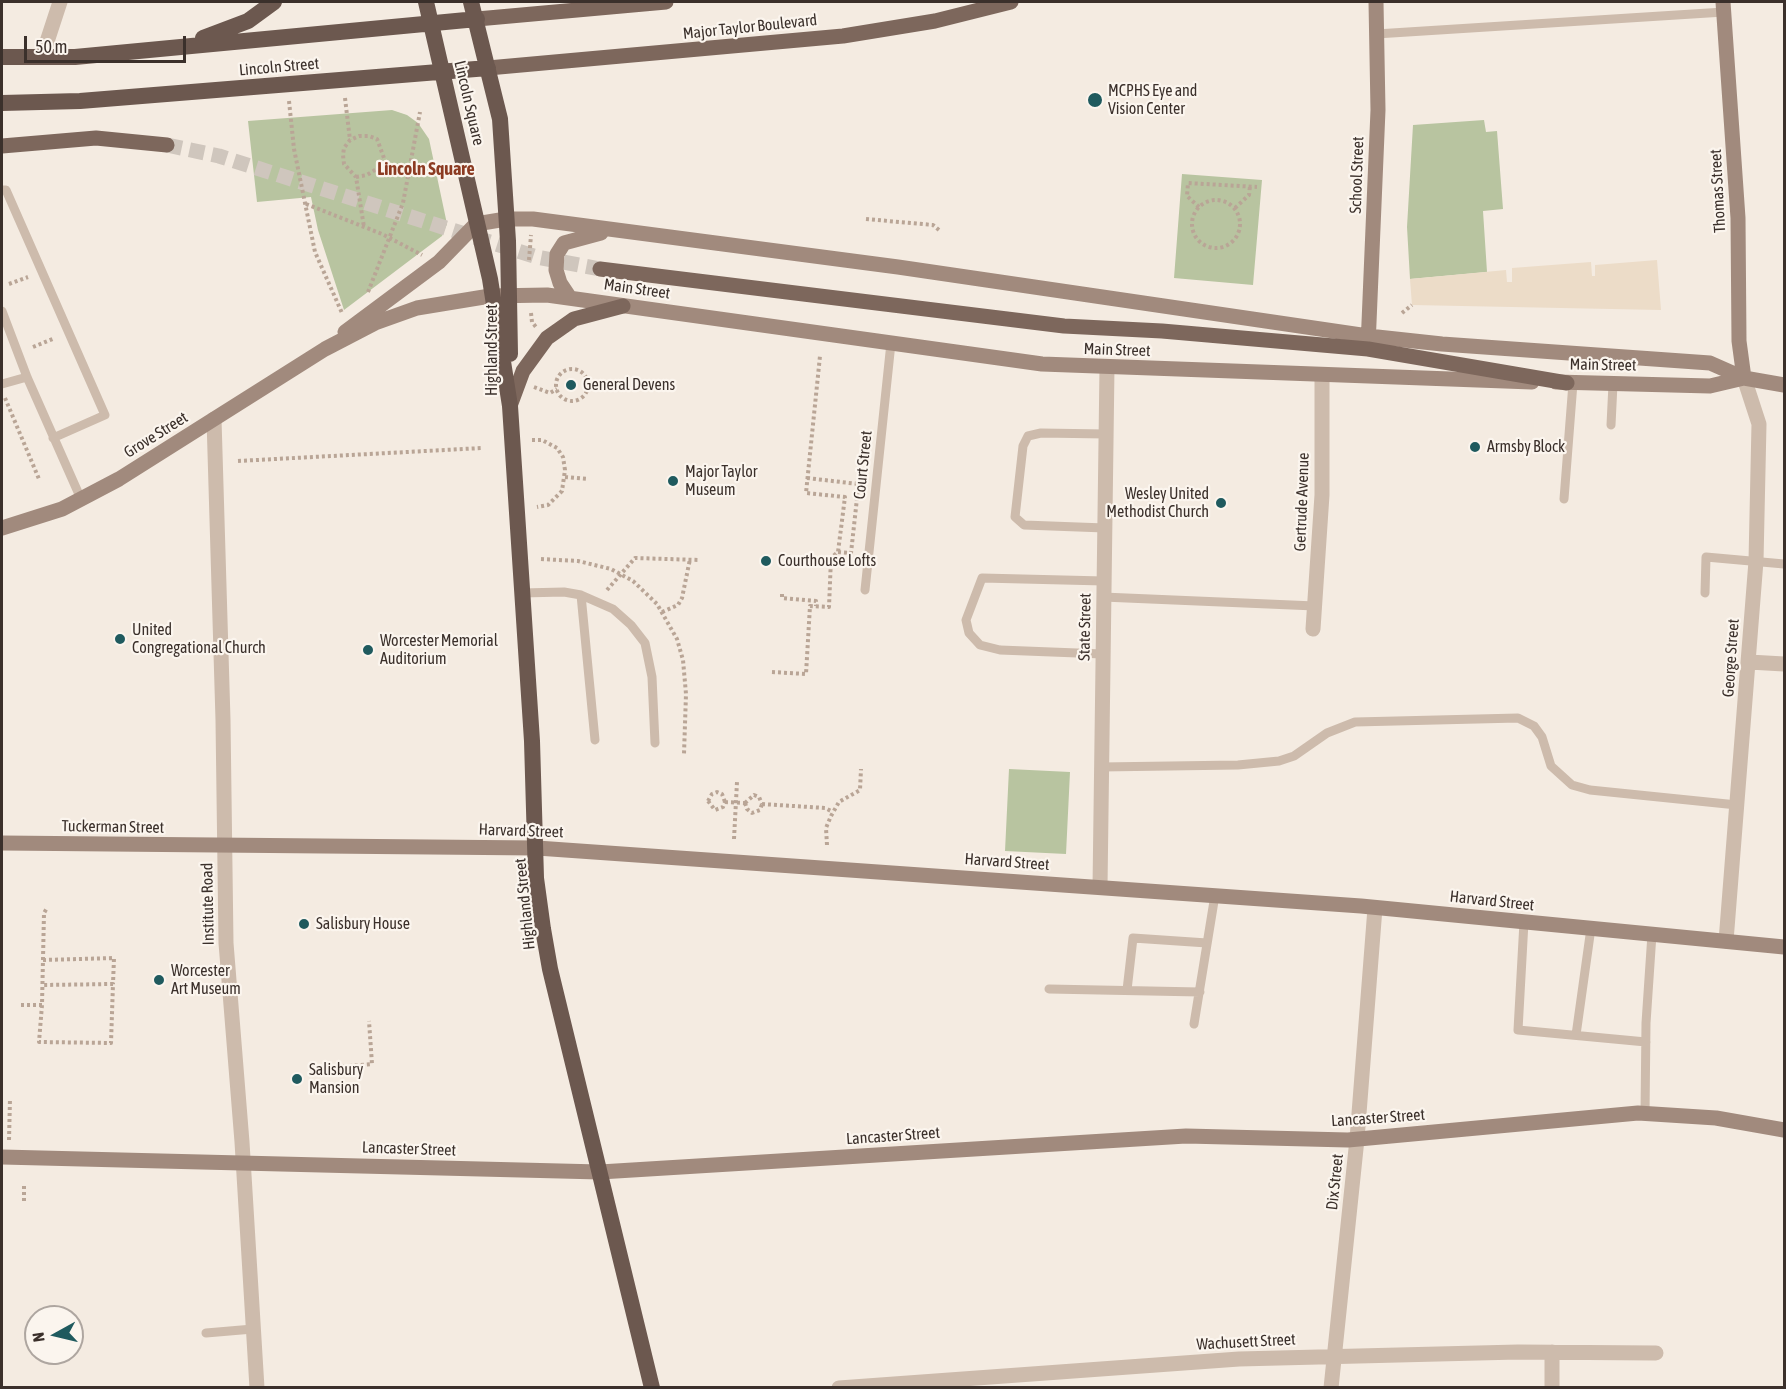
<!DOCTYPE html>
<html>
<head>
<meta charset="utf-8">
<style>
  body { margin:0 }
  #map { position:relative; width:1786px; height:1389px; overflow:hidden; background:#f4ebe1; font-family:"Asap Condensed",sans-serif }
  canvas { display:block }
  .frame { position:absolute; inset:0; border:3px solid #3b302b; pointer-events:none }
  .north { position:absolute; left:24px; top:1305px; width:60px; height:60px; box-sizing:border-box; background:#fbf5ee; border:2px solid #aea6a0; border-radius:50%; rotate:262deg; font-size:16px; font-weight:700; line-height:24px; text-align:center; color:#3b302b }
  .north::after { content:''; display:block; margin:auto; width:21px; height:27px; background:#1f5a5e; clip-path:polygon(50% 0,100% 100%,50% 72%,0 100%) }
  .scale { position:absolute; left:24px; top:36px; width:162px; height:27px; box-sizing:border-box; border:3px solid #3b302b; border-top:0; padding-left:8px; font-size:18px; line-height:21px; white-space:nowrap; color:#3b302b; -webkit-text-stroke:4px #fbf5ee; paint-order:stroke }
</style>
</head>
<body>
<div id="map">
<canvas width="1786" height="1389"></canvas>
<div class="frame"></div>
<div class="north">N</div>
<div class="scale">50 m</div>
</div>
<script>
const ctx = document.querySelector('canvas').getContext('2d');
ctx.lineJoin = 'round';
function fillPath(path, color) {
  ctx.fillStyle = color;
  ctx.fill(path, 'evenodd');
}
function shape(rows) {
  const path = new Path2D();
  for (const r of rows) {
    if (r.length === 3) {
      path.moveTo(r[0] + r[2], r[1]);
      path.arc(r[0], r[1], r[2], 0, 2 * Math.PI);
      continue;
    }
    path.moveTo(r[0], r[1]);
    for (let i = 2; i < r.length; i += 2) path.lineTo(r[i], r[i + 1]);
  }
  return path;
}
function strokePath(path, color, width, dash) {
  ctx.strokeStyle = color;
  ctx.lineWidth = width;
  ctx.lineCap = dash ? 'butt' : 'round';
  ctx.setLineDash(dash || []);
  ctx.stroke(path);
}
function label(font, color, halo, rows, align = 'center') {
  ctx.font = font + ' "Asap Condensed",sans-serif';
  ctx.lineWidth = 4.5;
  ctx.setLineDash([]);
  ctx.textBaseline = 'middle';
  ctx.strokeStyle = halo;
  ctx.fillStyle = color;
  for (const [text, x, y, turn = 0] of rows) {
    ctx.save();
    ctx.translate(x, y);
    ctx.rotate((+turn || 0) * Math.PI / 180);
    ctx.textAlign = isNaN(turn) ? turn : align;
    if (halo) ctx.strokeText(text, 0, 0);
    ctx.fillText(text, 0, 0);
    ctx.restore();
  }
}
fillPath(shape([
  [392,110,407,115,418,123,429,139,447,224,442,236,344,310,318,230,311,197,257,202,248,121],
  [1484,120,1486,132,1497,131,1503,209,1483,211,1487,272,1410,279,1407,227,1413,125],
  [1182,174,1262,180,1253,285,1174,278],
  [1009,769,1070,772,1066,854,1005,851]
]), '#b8c4a0');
fillPath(shape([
  [1657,260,1661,310,1412,305,1410,279,1506,270,1507,282,1512,282,1512,268,1591,262,1592,276,1595,276,1595,265]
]), '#ecdcc8');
strokePath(shape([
  [167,145,219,156,537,257,600,269]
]), '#cfc6bd', 15, [15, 8]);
strokePath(shape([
  [345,98,350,140],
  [289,101,294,149,315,252,342,313],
  [356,177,367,175,378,168,384,158,377,139,369,136,359,136,350,140,344,148,343,155,344,164,356,177,364,227],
  [1216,224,24],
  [306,204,382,234,422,255],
  [1199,207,1187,196,1188,183,1257,187],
  [1235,208,1249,195,1250,186],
  [866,219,933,225,939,230],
  [529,260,531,235],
  [9,284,28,277],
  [368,292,403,203,420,112],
  [531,313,532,322,536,327],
  [1402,313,1412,305],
  [33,347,55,338],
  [572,385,16],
  [534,387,550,393,557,389],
  [5,398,39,479],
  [532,440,542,440,557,448,563,457,565,470,562,491,548,505,537,507],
  [238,461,482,448],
  [565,477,588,479],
  [807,478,858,484],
  [838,552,851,553,860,471],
  [541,559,578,561,611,569,633,581,657,604,677,639,683,660,686,694,684,754],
  [607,590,635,558,699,560],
  [782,594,782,598,816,601,816,606],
  [662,612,678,605,682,598,690,559],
  [772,672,806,674,810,606,829,607,831,558,838,552,845,497,806,493,820,356],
  [708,801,712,794,717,792,722,794,725,802],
  [708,801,715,810,723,807,725,802],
  [725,802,745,803],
  [745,803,747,809,752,813,760,810,762,804],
  [745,803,754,795,759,797,762,804],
  [762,804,825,808,833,812],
  [734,839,737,782],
  [827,845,826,828,831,816,839,802,860,790,861,769],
  [43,960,114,958,113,984],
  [21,1005,42,1005,44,913,47,908],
  [42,1005,39,1042,111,1043,113,984,42,985],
  [325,1068,372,1064,369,1021],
  [9,1140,10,1099],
  [24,1201,24,1185]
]), '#b9a596', 4, [3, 3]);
strokePath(shape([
  [1376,34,1724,12],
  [2,190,6,190,105,415,53,438],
  [2,311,27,377,81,499],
  [2,384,27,377],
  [1611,425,1613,384],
  [1564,499,1573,383],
  [1105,528,1024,525,1015,517,1023,446,1028,436,1041,433,1106,434],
  [865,590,891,343],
  [522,593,564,592,581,595,613,609,631,625,645,643,652,677,655,743],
  [1705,593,1706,557,1784,564],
  [581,595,595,740],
  [1103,597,1315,606],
  [1103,654,1000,650,980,645,969,633,966,620,982,578,1104,581],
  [1101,767,1238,765,1279,761,1294,756,1327,733,1355,722,1518,718,1534,726,1542,737,1551,766,1572,785,1590,790,1737,805],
  [1524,922,1518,1030,1646,1042],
  [1049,989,1200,992],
  [1127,990,1133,938,1207,943],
  [1194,1024,1215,895],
  [1576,1035,1591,928],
  [1645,1114,1646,1023,1652,934],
  [206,1333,253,1329]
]), '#cdbbac', 9);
strokePath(shape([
  [42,57,60,2],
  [1313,629,1322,495,1322,376],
  [1749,662,1784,664],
  [1100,887,1107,367],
  [1726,941,1756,561,1759,424,1744,378],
  [1552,1352,1552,1388],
  [839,1388,1239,1359,1518,1352,1656,1353],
  [1331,1388,1357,1139,1375,908]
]), '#cdbbac', 15);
strokePath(shape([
  [214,419,223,720,226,943,242,1142,257,1388]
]), '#cdbbac', 15);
strokePath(shape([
  [1723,2,1738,218,1739,341,1744,378],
  [570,298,560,283,556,270,557,254,564,243,601,233],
  [345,332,439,262,476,224,506,219,533,219,898,267,1368,336,1442,344,1710,363,1744,378,1784,385],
  [1368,346,1378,110,1376,2],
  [1556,382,1710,386,1744,378],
  [2,528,62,509,119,479,325,349,375,323,417,308,490,296,547,295,1042,364,1532,382],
  [2,843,537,848,1361,906,1784,947],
  [2,1157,600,1172,1186,1136,1348,1140,1638,1113,1716,1118,1784,1130]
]), '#a18a7d', 15);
strokePath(shape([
  [477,19,666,2],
  [488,68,843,36,935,21,1011,2],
  [2,146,96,138,167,145],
  [600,269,1064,326,1162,331,1368,349,1567,383],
  [510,406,523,371,547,338,574,319,623,306]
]), '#7d675c', 15);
strokePath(shape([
  [426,2,490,279,510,406,532,741,536,878,543,929,550,969,652,1388],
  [471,2,500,119,508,241,510,354],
  [203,38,248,21,274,2],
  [2,57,75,57,477,19],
  [2,103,80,101,488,68]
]), '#6c584f', 16);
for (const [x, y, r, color] of [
  [1095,100,8,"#1f5a5e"],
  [571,385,6,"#1f5a5e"],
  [1475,447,6,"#1f5a5e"],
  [673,481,6,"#1f5a5e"],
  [1221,503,6,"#1f5a5e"],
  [766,561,6,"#1f5a5e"],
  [120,639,6,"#1f5a5e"],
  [368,650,6,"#1f5a5e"],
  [304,924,6,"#1f5a5e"],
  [159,980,6,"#1f5a5e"],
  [297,1079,6,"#1f5a5e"]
]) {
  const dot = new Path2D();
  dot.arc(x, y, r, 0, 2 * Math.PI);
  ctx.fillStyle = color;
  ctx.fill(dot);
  strokePath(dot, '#fbf5ee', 2);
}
label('16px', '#3b302b', '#fbf5ee', [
  ["Major Taylor Boulevard",750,27,-6],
  ["Lincoln Street",279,67,-5],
  ["Lincoln Square",469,103,77],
  ["School Street",1357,175,-88],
  ["Thomas Street",1718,191,-93],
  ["Main Street",637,289,8],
  ["Highland Street",492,350,-90],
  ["Main Street",1117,350,2],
  ["Main Street",1603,365,1],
  ["Grove Street",156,435,-32],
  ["Court Street",863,465,-84],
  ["Gertrude Avenue",1302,502,-88],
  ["State Street",1085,627,-89],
  ["George Street",1731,658,-86],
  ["Tuckerman Street",113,827,1],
  ["Harvard Street",521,831,2],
  ["Harvard Street",1007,862,4],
  ["Harvard Street",1492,901,6],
  ["Institute Road",208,904,-91],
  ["Highland Street",525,904,-96],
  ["Lancaster Street",1378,1118,-4],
  ["Lancaster Street",893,1136,-4],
  ["Lancaster Street",409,1149,2],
  ["Dix Street",1335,1182,-84],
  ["Wachusett Street",1246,1342,-3]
]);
label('16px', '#3b302b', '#fbf5ee', [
  ["MCPHS Eye and",1108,91],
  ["Vision Center",1108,109],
  ["General Devens",583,385],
  ["Armsby Block",1487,447],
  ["Major Taylor",685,472],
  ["Museum",685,490],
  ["Wesley United",1209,494,"right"],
  ["Methodist Church",1209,512,"right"],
  ["Courthouse Lofts",778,561],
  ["United",132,630],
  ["Congregational Church",132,648],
  ["Worcester Memorial",380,641],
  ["Auditorium",380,659],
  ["Salisbury House",316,924],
  ["Worcester",171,971],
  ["Art Museum",171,989],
  ["Salisbury",309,1070],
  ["Mansion",309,1088]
], 'left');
label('bold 18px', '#8c3b22', '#fbf5ee', [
  ["Lincoln Square",426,169]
]);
</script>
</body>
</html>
